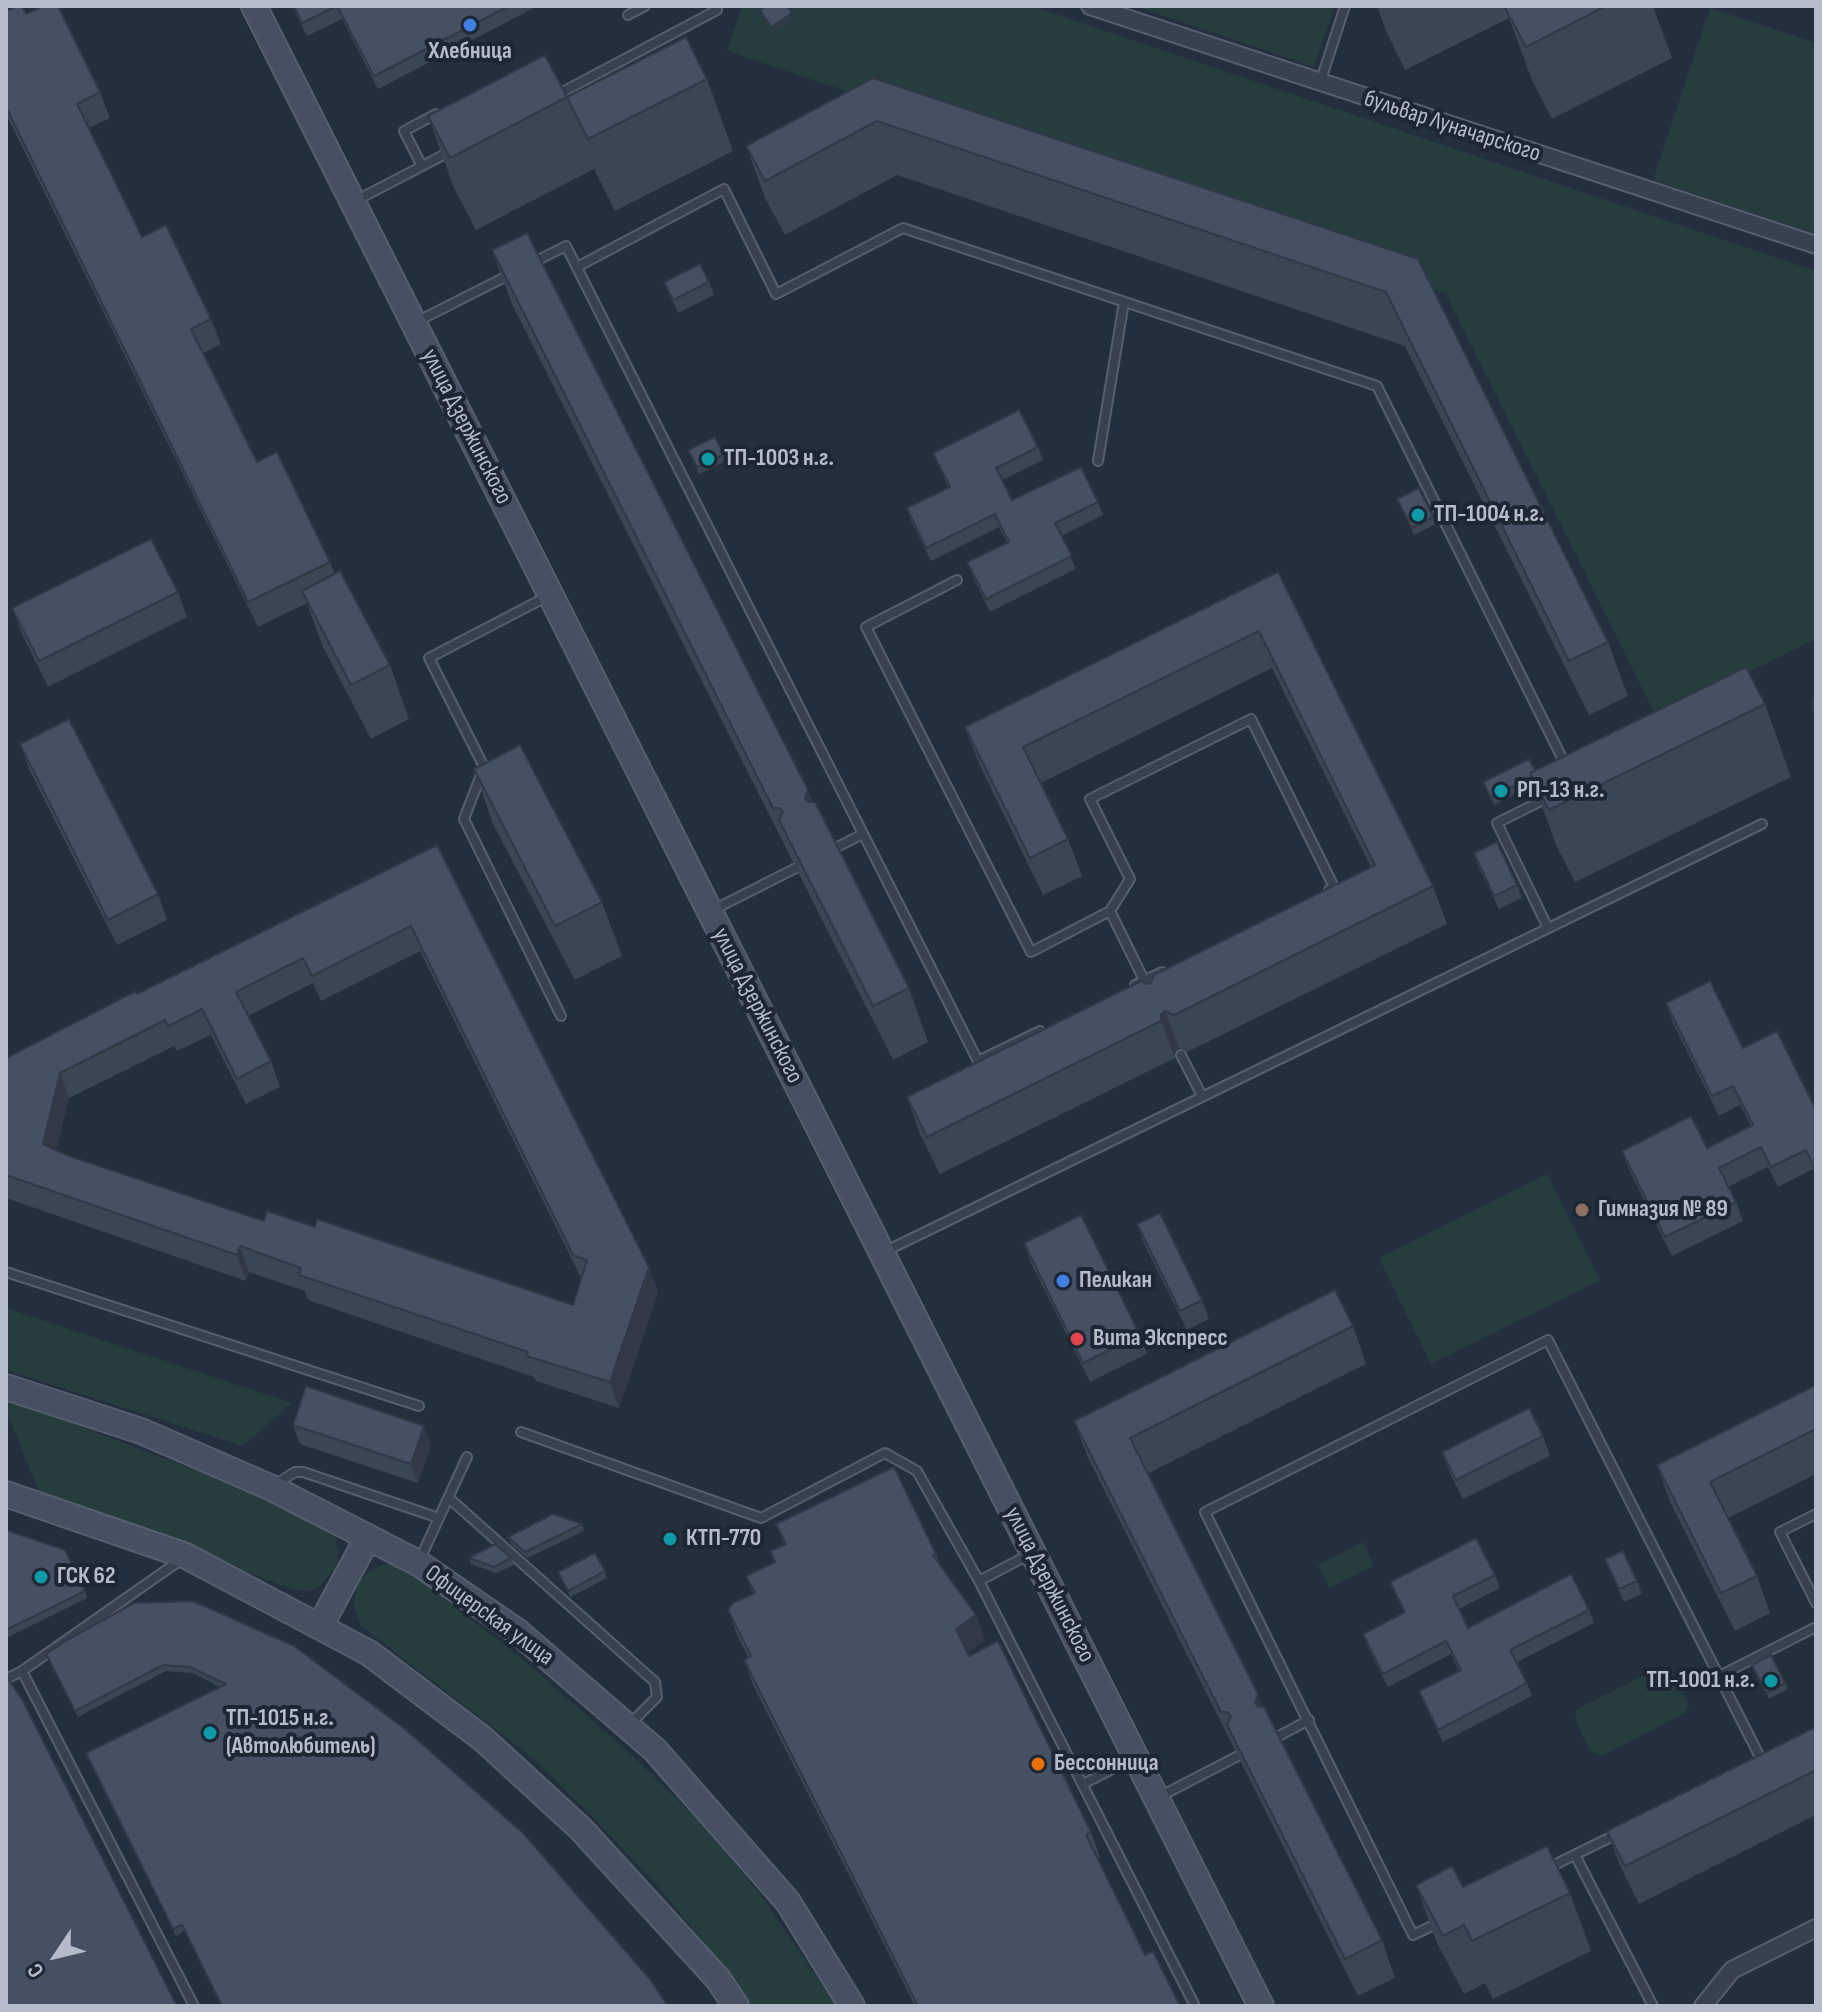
<!DOCTYPE html>
<html>
<head>
<meta charset="utf-8">
<style>
  body { margin:0 }
  #map { position:relative; width:1822px; height:2012px; overflow:hidden; background:#242f3e; font-family:"Sofia Sans Condensed",sans-serif }
  canvas { display:block }
  .frame { position:absolute; inset:0; border:8px solid #b4bcc9; pointer-events:none }
  .north { position:absolute; left:16px; top:1916px; width:80px; height:80px; -webkit-text-stroke:6px #1d2633; paint-order:stroke; rotate:235deg; font-size:22px; font-weight:700; line-height:32px; text-align:center; color:#b4bcc9 }
  .north::after { content:''; display:block; margin:auto; width:28px; height:36px; background:#b4bcc9; clip-path:polygon(50% 0,100% 100%,50% 72%,0 100%) }
</style>
</head>
<body>
<div id="map">
<canvas width="1822" height="2012"></canvas>
<div class="frame"></div>
<div class="north">С</div>
</div>
<script>
const ctx = document.querySelector('canvas').getContext('2d');
ctx.lineJoin = 'round';
function fillPath(path, color) {
  ctx.fillStyle = color;
  ctx.fill(path, 'evenodd');
}
function shape(rows) {
  const path = new Path2D();
  for (const r of rows) {
    path.moveTo(r[0], r[1]);
    for (let i = 2; i < r.length; i += 2) path.lineTo(r[i], r[i + 1]);
  }
  return path;
}
function strokePath(path, color, width, dash) {
  ctx.strokeStyle = color;
  ctx.lineWidth = width;
  ctx.lineCap = dash ? 'butt' : 'round';
  ctx.setLineDash(dash || []);
  ctx.stroke(path);
}
function label(font, color, halo, rows, align = 'center') {
  ctx.font = font + ' "Sofia Sans Condensed",sans-serif';
  ctx.lineWidth = 8;
  ctx.setLineDash([]);
  ctx.textBaseline = 'middle';
  ctx.strokeStyle = halo;
  ctx.fillStyle = color;
  for (const [text, x, y, turn = 0] of rows) {
    ctx.save();
    ctx.translate(x, y);
    ctx.rotate((+turn || 0) * Math.PI / 180);
    ctx.textAlign = isNaN(turn) ? turn : align;
    if (halo) ctx.strokeText(text, 0, 0);
    ctx.fillText(text, 0, 0);
    ctx.restore();
  }
}
fillPath(shape([
  [742,6,1032,6,1816,271,1816,639,1657,718,1445,293,727,51],
  [1135,6,1335,6,1314,67],
  [1710,8,1816,43,1816,234,1653,180],
  [1547,1174,1600,1280,1431,1364,1379,1258],
  [6,1308,292,1403,243,1446,6,1370],
  [6,1398,270,1499,333,1532,339,1551,336,1568,319,1586,311,1591,293,1590,38,1490,6,1410],
  [1363,1542,1374,1566,1329,1588,1318,1565],
  [391,1563,432,1589,520,1657,633,1756,700,1822,761,1895,836,2006,748,2006,707,1946,655,1883,589,1813,529,1755,361,1626,353,1605,358,1583,366,1574,381,1565],
  [1660,1667,1669,1669,1675,1676,1689,1706,1685,1713,1602,1756,1594,1753,1588,1747,1578,1726,1575,1716,1578,1708]
]), '#263c3f');
const lane = shape([
  [628,15,645,6],
  [1320,83,1345,6],
  [555,96,717,10],
  [422,166,404,131,436,114],
  [357,200,451,151],
  [534,262,566,246,978,1061,1040,1031],
  [577,267,724,189,776,294,903,228,1377,386,1566,766],
  [416,322,511,274],
  [1098,461,1124,302],
  [957,580,866,627,1031,952,1110,911,1130,879,1090,799,1251,719,1334,887,1329,890],
  [550,595,429,658,484,767,464,819,561,1016],
  [831,850,863,834],
  [711,911,796,868],
  [1110,911,1145,982],
  [1548,928,1497,823,1549,797],
  [1135,985,1162,972],
  [1181,1055,1202,1096],
  [886,1251,1762,824],
  [6,1272,419,1406],
  [521,1432,761,1518,885,1453,917,1471,979,1581,1195,2006],
  [276,1484,295,1472,303,1472,439,1518],
  [449,1498,655,1682,657,1697,631,1723],
  [1816,1514,1780,1532,1816,1603],
  [182,1559,22,1671,194,2006],
  [420,1559,467,1457],
  [979,1581,1032,1553],
  [1719,1676,1816,1627],
  [6,1679,22,1671],
  [1275,1738,1309,1720],
  [1083,1784,1132,1759],
  [1157,1798,1238,1756],
  [1575,1855,1653,2006],
  [1548,1868,1619,1833],
  [1440,1922,1413,1935,1205,1512,1548,1340,1762,1761]
]);
const street = shape([
  [1090,6,1816,245],
  [1703,2006,1732,1970,1816,1928]
]);
const secondary = shape([
  [254,6,1261,2006],
  [6,1387,141,1431,272,1488,418,1563,518,1632,655,1750,788,1902,852,2006],
  [6,1494,186,1556,369,1653,483,1739,581,1829,718,1979,736,2006],
  [320,1626,368,1537]
]);
strokePath(lane, '#565f6c', 12);
strokePath(street, '#565f6c', 20);
strokePath(secondary, '#565f6c', 28);
strokePath(lane, '#38414e', 8);
strokePath(street, '#38414e', 16);
strokePath(secondary, '#465061', 24);
fillPath(shape([
  [292,6,538,6,378,89,342,19,307,36],
  [1377,6,1653,6,1672,58,1552,119,1532,80,1509,18,1405,70,1386,31],
  [6,11,26,14,100,92,110,118,89,128,142,237,211,319,221,344,203,353,257,462,330,562,335,574,390,665,409,719,371,739,322,645,307,603,258,627,6,114],
  [873,78,1418,259,1608,642,1628,696,1589,715,1405,346,897,175,785,235,766,200,746,146],
  [707,79,733,151,615,211,594,169,476,230,454,188,428,116],
  [492,250,808,790,813,802,909,988,928,1042,893,1060,799,874,795,862,793,862,512,304],
  [664,282,709,282,714,295,678,313],
  [1038,447,1043,460,1002,480,1012,500,1098,502,1103,515,1061,536,1076,569,990,612,972,575,967,562,1007,543,999,527,931,561,911,521,907,508,948,487,933,453],
  [688,450,724,454,726,461,699,474],
  [1397,499,1433,517,1436,524,1414,535],
  [1278,572,1433,886,1447,924,1187,1052,1179,1048,1175,1052,1175,1058,940,1174,920,1134,907,1097,1146,984,1151,983,1371,867,1272,668,1041,783,1068,839,1082,876,1043,895,979,764,965,727],
  [178,592,187,617,48,687,22,634,12,608],
  [1765,704,1791,777,1575,882,1556,845,1534,784,1494,805,1483,782,1535,770],
  [20,744,158,894,167,920,117,945,29,769],
  [474,769,602,902,622,956,575,980,493,824],
  [437,845,649,1267,658,1292,619,1408,536,1381,534,1377,308,1300,305,1291,249,1272,246,1281,6,1198,6,1058],
  [420,951,581,1278,573,1305,315,1227,264,1221,66,1155,56,1150,69,1098,174,1046,177,1051,211,1035,246,1104,280,1087,271,1061,248,1016,313,983,321,1001],
  [1474,853,1517,885,1522,898,1499,909,1478,866],
  [1666,1003,1743,1048,1815,1108,1816,1107,1816,1176,1813,1169,1778,1187,1768,1167,1728,1187,1736,1202,1743,1221,1672,1256,1629,1170,1622,1151,1707,1148,1751,1126,1740,1105,1719,1116,1673,1023],
  [1137,1224,1202,1300,1209,1319,1187,1330,1144,1244],
  [1024,1243,1140,1335,1147,1354,1090,1382,1031,1263],
  [1353,1326,1366,1364,1147,1474,1263,1707,1382,1940,1395,1978,1358,1996,1241,1762,1236,1750,1235,1750,1088,1458,1074,1421],
  [1816,1385,1816,1474,1728,1518,1757,1576,1770,1613,1735,1631,1670,1502,1657,1465],
  [293,1425,431,1445,418,1483,300,1444],
  [1543,1436,1550,1456,1463,1499,1449,1471,1442,1452],
  [582,1524,584,1531,527,1558,511,1544,508,1537],
  [776,1524,936,1554,941,1567,976,1615,985,1640,967,1653,1091,1832,1100,1857,1097,1859,1145,1955,1180,2006,915,2006,753,1685,744,1660,748,1657,737,1635,728,1610,753,1594,746,1576,774,1563,770,1551,784,1544],
  [6,1530,85,1591,87,1598,6,1638],
  [469,1558,511,1558,514,1565,496,1573,471,1564],
  [1605,1559,1637,1581,1642,1594,1624,1602],
  [605,1571,607,1578,570,1597,558,1572],
  [1495,1575,1500,1588,1459,1609,1468,1628,1589,1610,1594,1623,1517,1662,1527,1683,1532,1696,1443,1742,1424,1704,1419,1691,1459,1671,1451,1654,1388,1687,1368,1647,1363,1634,1404,1613,1390,1582],
  [134,1603,668,2006,222,2006,184,1931,176,1936,86,1753,220,1687,193,1673,166,1671,78,1717,46,1654],
  [1752,1665,1785,1683,1788,1689,1769,1699],
  [1816,1727,1816,1815,1639,1904,1621,1868,1607,1831],
  [1416,1885,1570,1893,1591,1951,1493,1999,1485,1983,1464,1994,1437,1943]
]), '#3b4654');
fillPath(shape([
  [792,13,794,20,773,33,771,27],
  [808,790,828,844,805,798],
  [1165,1011,1179,1048,1175,1052,1175,1058,1161,1021,1161,1014],
  [60,1073,69,1098,52,1169,43,1144],
  [240,1246,249,1272,246,1281,237,1255],
  [649,1267,658,1292,619,1408,610,1382],
  [424,1426,431,1445,418,1483,411,1464],
  [976,1615,985,1640,965,1654,956,1629],
  [1258,1694,1272,1732,1255,1703]
]), '#303945');
const building = shape([
  [17,6,22,6,26,14,43,6,58,6,100,92,77,104,142,237,166,225,211,319,191,329,257,462,277,452,330,562,248,602,6,107,6,11,17,6],
  [294,6,509,6,374,76,337,6,302,23,294,6],
  [767,6,787,6,792,13,771,27,760,10,767,6],
  [1509,6,1606,6,1526,47,1505,8,1509,6],
  [686,37,707,79,588,139,567,97,686,37],
  [545,55,567,97,450,158,428,116,545,55],
  [873,78,1418,259,1608,642,1569,661,1386,292,877,121,765,181,746,146,873,78],
  [527,233,808,790,805,798,808,802,815,802,909,988,873,1006,779,820,783,812,779,808,773,808,492,250,527,233],
  [700,264,709,282,673,300,664,282,700,264],
  [1019,410,1038,447,996,468,1012,500,1081,467,1098,502,1055,523,1072,556,986,599,967,562,1009,542,995,514,926,548,907,508,950,487,933,453,1019,410],
  [715,437,724,454,697,467,688,450,715,437],
  [1419,488,1433,517,1412,528,1397,499,1419,488],
  [151,539,178,592,39,661,12,608,151,539],
  [340,571,390,665,351,685,302,591,340,571],
  [1278,572,1433,886,1174,1015,1165,1011,1161,1014,1161,1021,927,1137,907,1097,1141,981,1146,984,1151,983,1154,975,1375,865,1259,631,1023,747,1068,839,1030,858,965,727,1278,572],
  [1746,667,1765,704,1549,810,1530,773,1746,667],
  [1816,693,1816,714,1814,710,1813,703,1816,693],
  [69,719,158,894,108,920,20,744,69,719],
  [520,745,602,902,555,926,474,769,520,745],
  [1529,759,1535,770,1530,773,1532,777,1491,798,1483,782,1529,759],
  [1497,842,1517,885,1494,896,1474,853,1497,842],
  [437,845,649,1267,610,1382,527,1356,528,1352,299,1275,301,1268,240,1246,237,1255,6,1175,6,1058,136,991,137,994,437,845],
  [411,926,573,1255,587,1260,573,1305,317,1219,315,1227,267,1211,264,1221,66,1155,43,1144,60,1073,165,1020,168,1026,202,1009,237,1079,271,1061,236,992,303,958,312,976,411,926],
  [1710,981,1743,1048,1777,1031,1815,1108,1816,1107,1816,1171,1806,1150,1771,1167,1761,1147,1719,1168,1736,1202,1665,1237,1622,1151,1691,1116,1707,1148,1753,1125,1733,1086,1712,1096,1666,1003,1710,981],
  [1160,1213,1202,1300,1180,1311,1137,1224,1160,1213],
  [1081,1215,1140,1335,1083,1363,1024,1243,1081,1215],
  [1335,1290,1353,1326,1130,1438,1258,1694,1255,1703,1258,1707,1264,1707,1382,1940,1345,1959,1227,1725,1231,1716,1227,1712,1221,1712,1074,1421,1335,1290],
  [1816,1385,1816,1429,1710,1482,1757,1576,1721,1593,1657,1465,1816,1385],
  [306,1386,424,1426,411,1464,293,1425,306,1386],
  [1529,1408,1543,1436,1456,1480,1442,1452,1529,1408],
  [894,1467,936,1554,933,1555,976,1615,956,1629,969,1656,998,1641,1091,1832,1086,1835,1145,1955,1153,1951,1180,2006,918,2006,744,1660,751,1656,728,1610,733,1603,755,1593,746,1576,775,1562,770,1551,786,1544,776,1524,894,1467],
  [553,1514,582,1524,525,1552,508,1537,553,1514],
  [6,1530,65,1550,85,1591,6,1630,6,1530],
  [1476,1538,1495,1575,1453,1596,1468,1628,1571,1574,1589,1610,1510,1650,1527,1683,1438,1730,1419,1691,1461,1670,1446,1641,1383,1674,1363,1634,1405,1612,1390,1582,1476,1538],
  [495,1544,511,1558,494,1567,469,1558,495,1544],
  [1623,1551,1637,1581,1619,1589,1605,1559,1623,1551],
  [595,1553,605,1571,568,1591,558,1572,595,1553],
  [193,1601,294,1646,405,1729,524,1834,649,1978,668,2006,222,2006,182,1925,173,1929,86,1753,226,1684,190,1667,163,1665,75,1711,46,1654,67,1640,134,1603,193,1601],
  [1771,1655,1785,1683,1766,1693,1752,1665,1771,1655],
  [6,1678,8,1678,23,1701,177,2006,6,2006,6,1678],
  [1816,1727,1816,1770,1625,1866,1607,1831,1816,1727],
  [1547,1846,1570,1893,1472,1941,1464,1925,1443,1936,1416,1885,1452,1866,1463,1887,1547,1846]
]);
fillPath(building, '#455162');
strokePath(building, '#303945', 2);
for (const [x, y, r, color] of [
  [470,25,8,"#3f7fe0"],
  [708,459,8,"#0f9aa8"],
  [1418,515,8,"#0f9aa8"],
  [1501,791,8,"#0f9aa8"],
  [1582,1210,8,"#8d6e63"],
  [1063,1281,8,"#3f7fe0"],
  [1077,1339,8,"#e0444e"],
  [670,1539,8,"#0f9aa8"],
  [41,1577,8,"#0f9aa8"],
  [1771,1681,8,"#0f9aa8"],
  [210,1733,8,"#0f9aa8"],
  [1038,1764,8,"#e8710a"]
]) {
  const dot = new Path2D();
  dot.arc(x, y, r, 0, 2 * Math.PI);
  ctx.fillStyle = color;
  ctx.fill(dot);
  strokePath(dot, '#1d2633', 3);
}
label('bold 24px', '#b4bcc9', '#1d2633', [
  ["Хлебница",470,52,"center"],
  ["ТП-1003 н.г.",724,459],
  ["ТП-1004 н.г.",1434,515],
  ["РП-13 н.г.",1517,791],
  ["Гимназия № 89",1598,1210],
  ["Пеликан",1079,1281],
  ["Вита Экспресс",1093,1339],
  ["КТП-770",686,1539],
  ["ГСК 62",57,1577],
  ["ТП-1001 н.г.",1755,1681,"right"],
  ["ТП-1015 н.г.",226,1719],
  ["(Автолюбитель)",226,1747],
  ["Бессонница",1054,1764]
], 'left');
label('24px', '#b4bcc9', '#1d2633', [
  ["бульвар Луначарского",1452,127,18],
  ["улица Дзержинского",466,427,63],
  ["улица Дзержинского",757,1006,63],
  ["улица Дзержинского",1049,1585,63],
  ["Офицерская улица",489,1616,36]
]);
</script>
</body>
</html>
